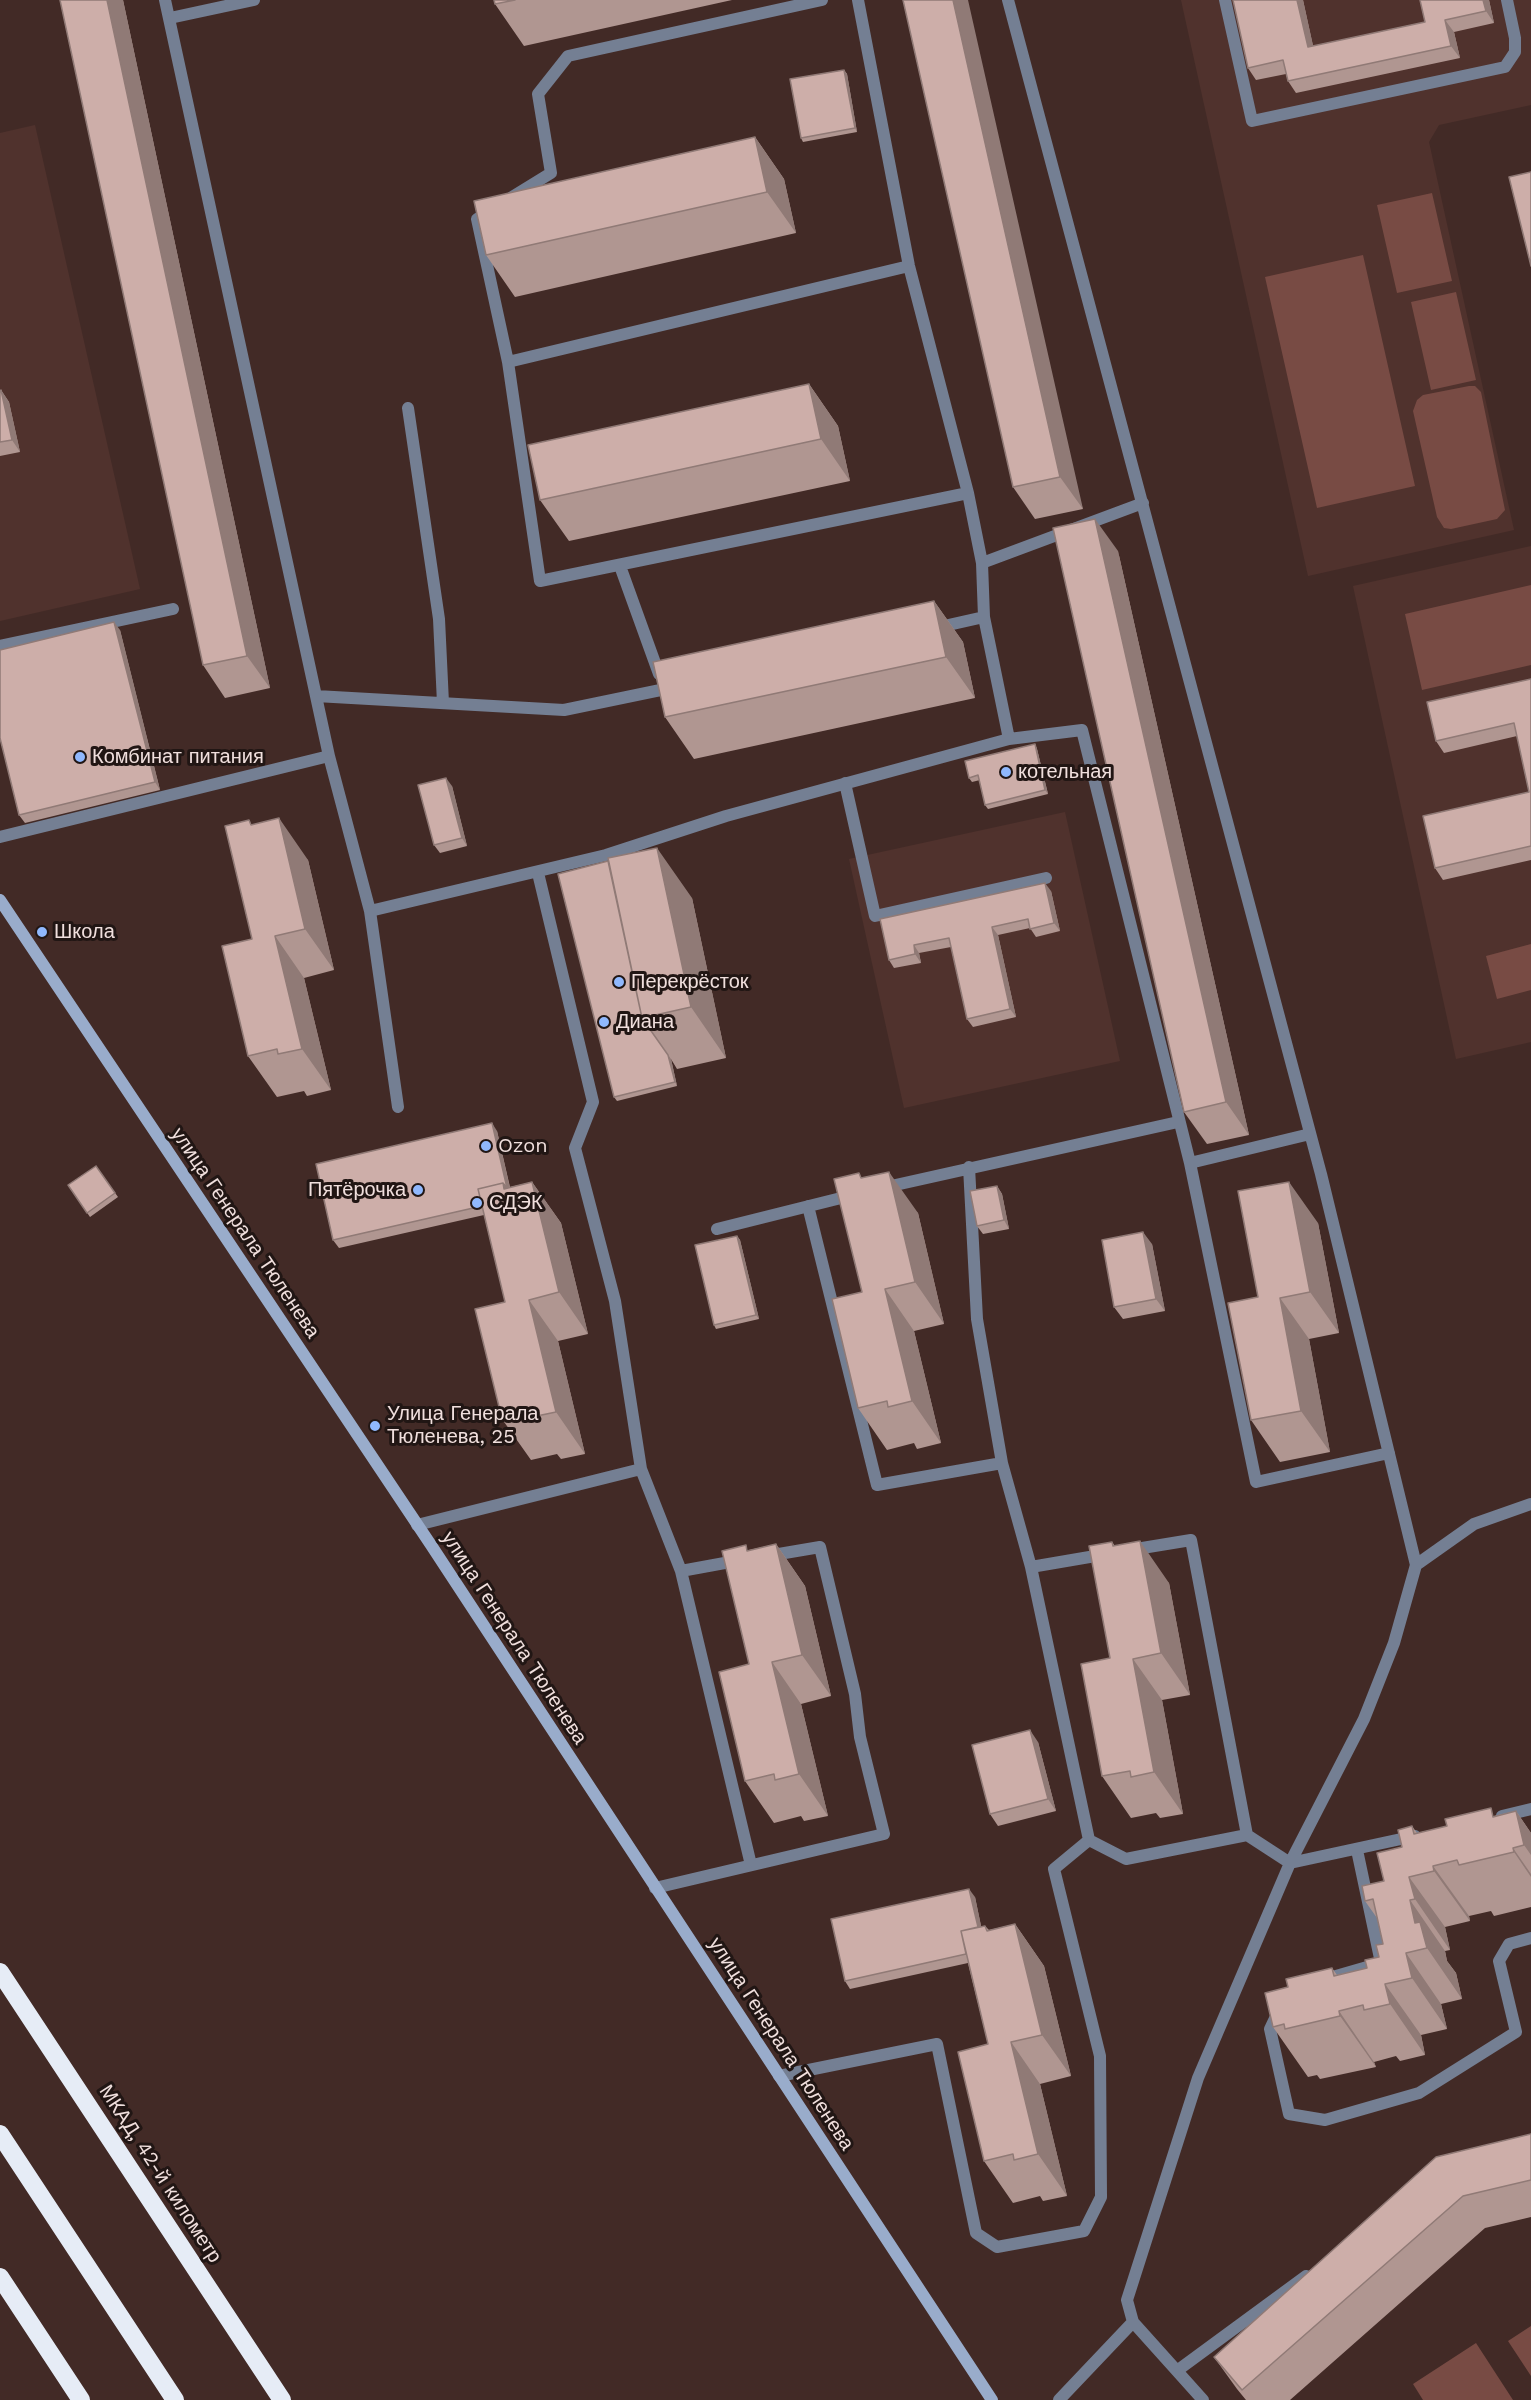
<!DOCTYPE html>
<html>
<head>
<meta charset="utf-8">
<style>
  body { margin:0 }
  canvas { display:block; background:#422a26 }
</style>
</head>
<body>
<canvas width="1531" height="2400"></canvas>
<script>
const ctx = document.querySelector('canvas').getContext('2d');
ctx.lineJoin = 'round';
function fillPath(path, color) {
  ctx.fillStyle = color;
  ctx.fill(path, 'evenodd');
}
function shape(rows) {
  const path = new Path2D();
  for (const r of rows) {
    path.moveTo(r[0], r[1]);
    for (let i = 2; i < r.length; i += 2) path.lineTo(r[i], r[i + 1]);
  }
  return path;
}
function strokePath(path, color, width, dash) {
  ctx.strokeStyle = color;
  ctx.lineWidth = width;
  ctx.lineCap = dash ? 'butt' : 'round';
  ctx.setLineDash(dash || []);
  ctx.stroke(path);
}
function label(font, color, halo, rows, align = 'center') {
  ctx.font = font + ' "Work Sans",sans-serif';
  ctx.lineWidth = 6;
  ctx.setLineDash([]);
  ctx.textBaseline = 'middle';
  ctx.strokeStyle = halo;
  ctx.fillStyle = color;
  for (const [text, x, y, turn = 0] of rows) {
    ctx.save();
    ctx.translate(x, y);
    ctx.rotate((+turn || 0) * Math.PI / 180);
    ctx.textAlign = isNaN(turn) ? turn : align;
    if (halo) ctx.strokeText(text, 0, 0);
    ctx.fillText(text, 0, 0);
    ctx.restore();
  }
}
fillPath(shape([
  [1181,0,1531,0,1531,105,1439,125,1429,142,1514,530,1308,576],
  [35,125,140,589,0,621,0,133],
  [1531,546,1531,1042,1456,1059,1353,586],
  [1065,812,1120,1061,904,1108,849,859]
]), '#50322d');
fillPath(shape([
  [1432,193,1452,281,1397,293,1377,205],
  [1363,255,1415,486,1317,508,1265,277],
  [1456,292,1476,380,1431,390,1411,302],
  [1469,386,1475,386,1481,392,1505,510,1497,519,1451,529,1444,528,1437,517,1413,411,1417,400,1423,395],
  [1531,585,1531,665,1422,690,1405,614],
  [1531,944,1531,990,1497,999,1486,956],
  [1531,2326,1531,2376,1508,2341],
  [1476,2343,1513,2400,1423,2400,1413,2384]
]), '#784b44');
strokePath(shape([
  [165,0,329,756,370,911,398,1107],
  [1008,0,1321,1174,1416,1565,1394,1643,1364,1719,1290,1863,1198,2078,1127,2300,1133,2322,1059,2400],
  [1225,0,1252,121,1505,67,1515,52,1515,38,1507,0],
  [170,18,254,0],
  [512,197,551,173,538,94,568,56,822,0],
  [490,211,477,219,508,362,540,581,968,493,909,266,858,0],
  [508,362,909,266],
  [408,408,439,619,443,703],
  [968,493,982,563,984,617,1009,739],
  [982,563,1143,503],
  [620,566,659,674],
  [935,628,984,617],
  [0,646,173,609],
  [316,696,564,710,675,687],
  [845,783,875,916,1046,878],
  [0,837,329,756],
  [538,873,593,1102,575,1148,615,1301,641,1469],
  [370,911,606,855,726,816,1009,739,1082,730,1190,1163,1256,1482,1389,1453],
  [1190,1163,1310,1134],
  [969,1167,977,1319,1002,1463,1031,1567],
  [882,1188,1178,1122],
  [808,1206,877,1485,1002,1463],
  [717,1229,853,1195],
  [417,1525,641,1469,681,1571,751,1865],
  [1130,1550,1191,1540,1247,1835],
  [1416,1565,1474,1524,1531,1504],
  [681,1571,741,1560],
  [1502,1816,1531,1809],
  [1089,1840,1031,1567,1107,1554],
  [655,1888,884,1834,860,1737,855,1694,820,1547,767,1556],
  [1329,1978,1381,1963,1357,1850],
  [1279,2010,1270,2029,1289,2114,1325,2120,1419,2093,1516,2032,1499,1961,1509,1944,1531,1938],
  [779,2076,937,2044,976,2233,997,2247,1084,2231,1101,2197,1100,2056,1054,1869,1089,1840,1126,1859,1247,1835,1290,1863,1415,1836],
  [1133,2322,1203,2400],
  [1178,2370,1306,2276]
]), '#747f93', 12);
strokePath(shape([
  [0,900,431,1545,992,2400]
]), '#99accb', 12);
strokePath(shape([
  [0,1972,282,2400],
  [0,2134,175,2400],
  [0,2277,81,2400]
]), '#e6ecf6', 18);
fillPath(shape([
  [60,0,123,0,270,688,225,698,203,665],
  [494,0,732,0,524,46,495,4],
  [903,0,1083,509,1035,519,1013,487],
  [1233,0,1303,0,1313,46,1425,22,1420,0,1489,0,1494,23,1454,32,1460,58,1296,93,1288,81,1286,74,1256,80,1248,68],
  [844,70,847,74,857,132,803,142,801,138],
  [755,137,784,179,796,233,515,297,486,255],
  [809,384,838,426,850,481,569,541,540,500],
  [1,390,9,402,20,452,0,456,0,391],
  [1118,551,1249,1135,1207,1144,1184,1112],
  [934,601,963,642,975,698,694,759,665,717],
  [120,630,160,790,25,823,19,815],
  [1531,679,1531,860,1443,880,1435,868,1529,792,1517,736,1444,753,1436,741],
  [1035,744,1037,749,1048,794,988,809,985,805,980,780,972,782,969,778],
  [452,786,467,846,440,853,434,845],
  [253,825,308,860,334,970,304,978,331,1090,307,1096,304,1091,277,1097,248,1056,252,939],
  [558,874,692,898,726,1058,677,1069,671,1059,677,1086,617,1101,614,1097],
  [1051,891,1060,931,1036,937,1030,928,998,935,1016,1017,973,1027,967,1019,951,947,919,953,921,963,894,968,889,960,880,919],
  [497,1131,510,1187,532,1182,561,1223,588,1334,558,1341,585,1454,561,1459,557,1454,531,1460,502,1419,505,1302,484,1215,339,1248,333,1240],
  [96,1166,118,1197,90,1217,68,1185],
  [863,1178,918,1213,944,1324,914,1331,941,1443,917,1449,914,1443,887,1450,858,1408,862,1292],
  [997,1186,1002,1194,1009,1229,983,1234,977,1226],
  [1318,1223,1339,1333,1309,1339,1330,1452,1280,1462,1251,1420,1258,1297],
  [737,1236,740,1240,759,1319,716,1329,714,1325],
  [1152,1244,1165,1311,1123,1319,1114,1307],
  [1112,1542,1115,1546,1169,1583,1190,1695,1162,1700,1183,1814,1160,1818,1156,1813,1131,1818,1102,1776,1110,1658],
  [776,1544,805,1586,831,1696,801,1704,828,1816,804,1821,801,1816,774,1823,745,1781,749,1664,749,1550],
  [1038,1742,1056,1811,998,1826,990,1814],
  [1516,1811,1531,1833,1531,1907,1494,1916,1491,1911,1469,1916,1470,1921,1445,1927,1450,1950,1445,1951,1447,1961,1456,1973,1462,1999,1441,2004,1447,2029,1421,2035,1425,2055,1400,2061,1396,2056,1374,2062,1376,2067,1320,2079,1317,2075,1308,2077,1273,2027,1288,1987,1332,1968,1337,1975,1367,1968,1379,1957,1383,1944,1377,1918,1365,1901,1384,1881,1402,1847,1412,1826,1417,1833],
  [975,1897,981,1926,985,1926,989,1930,1015,1924,1044,1966,1071,2076,1040,2084,1067,2196,1043,2201,1040,2196,1013,2203,984,2161,988,2044,968,1963,850,1989,845,1981],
  [1531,2134,1531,2217,1485,2228,1290,2400,1246,2400,1237,2389,1214,2357]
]), '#b09691');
fillPath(shape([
  [107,0,123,0,270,688,247,656],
  [953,0,968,0,1083,509,1060,477],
  [1297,0,1303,0,1316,59,1308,47],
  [1483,0,1489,0,1494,23,1486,11],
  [1445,20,1454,32,1460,58,1451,46],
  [844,70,847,74,857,132,855,128],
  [755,137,784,179,796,233,767,192],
  [809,384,838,426,850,481,821,439],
  [1,390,9,402,20,452,12,440],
  [1095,519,1118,551,1249,1135,1226,1102],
  [934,601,963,642,975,698,946,657],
  [114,622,120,630,160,790,155,782],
  [1035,744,1037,749,1048,794,1045,790],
  [446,778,452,786,467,846,462,838],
  [279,818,308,860,334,970,305,929],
  [657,848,692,898,726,1058,691,1007],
  [1045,883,1051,891,1060,931,1054,923],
  [992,927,998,935,1016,1017,1010,1009],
  [275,936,304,978,331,1090,302,1049],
  [914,945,919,953,921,963,915,954],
  [668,1055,671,1059,677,1086,675,1082],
  [492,1123,497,1131,512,1197,504,1189],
  [889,1172,918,1213,944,1324,915,1282],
  [532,1182,561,1223,588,1334,559,1292],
  [1289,1182,1318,1223,1339,1333,1310,1292],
  [997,1186,1002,1194,1009,1229,1004,1220],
  [1143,1232,1152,1244,1165,1311,1156,1299],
  [737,1236,740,1240,759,1319,756,1315],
  [885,1289,914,1331,941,1443,912,1401],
  [1280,1298,1309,1339,1330,1452,1301,1411],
  [529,1300,558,1341,585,1454,556,1412],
  [1140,1541,1169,1583,1190,1695,1161,1653],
  [776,1544,805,1586,831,1696,802,1655],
  [1133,1659,1162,1700,1183,1814,1154,1772],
  [772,1662,801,1704,828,1816,799,1774],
  [1030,1730,1038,1742,1056,1811,1048,1799],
  [1516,1811,1531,1833,1531,1855,1524,1845],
  [1513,1848,1531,1874,1531,1877,1514,1852],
  [1433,1866,1469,1916,1470,1921,1434,1871],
  [1409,1877,1445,1927,1450,1950,1415,1899],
  [969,1889,975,1897,988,1959,983,1951],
  [1410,1900,1445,1951,1447,1961,1456,1973,1462,1999,1427,1948,1415,1923],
  [1015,1924,1044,1966,1071,2076,1042,2035],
  [1406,1953,1441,2004,1447,2029,1412,1978],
  [1385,1984,1421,2035,1425,2055,1390,2004],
  [1339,2011,1374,2062,1376,2067,1340,2016],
  [1011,2042,1040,2084,1067,2196,1038,2154]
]), '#907a76');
const building = shape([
  [60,0,107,0,247,656,203,665,60,0],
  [494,0,515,0,495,4,494,0],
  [903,0,953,0,1060,477,1013,487,903,0],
  [1233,0,1297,0,1308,47,1425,22,1420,0,1483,0,1486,11,1445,20,1451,46,1288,81,1283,60,1248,68,1233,0],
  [844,70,855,128,801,138,790,79,844,70],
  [755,137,767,192,486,255,474,201,755,137],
  [1531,172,1531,266,1509,177,1531,172],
  [809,384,821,439,540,500,528,445,809,384],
  [1,390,12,440,0,442,0,391,1,390],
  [1095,519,1226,1102,1184,1112,1053,528,1095,519],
  [934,601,946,657,665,717,653,662,934,601],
  [114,622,155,782,19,815,0,738,0,650,114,622],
  [1531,679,1531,846,1435,868,1423,816,1529,792,1514,723,1436,741,1427,702,1531,679],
  [1035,744,1045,790,985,805,978,775,969,778,965,761,1035,744],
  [446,778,462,838,434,845,418,785,446,778],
  [279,818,305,929,275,936,302,1049,278,1054,277,1049,248,1056,222,946,252,939,225,826,249,820,251,825,279,818],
  [657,848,691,1007,642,1018,608,858,657,848],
  [608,861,642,1018,668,1055,675,1082,614,1097,558,874,608,861],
  [1045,883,1054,923,1030,929,1028,919,992,927,1010,1009,967,1019,949,938,914,945,915,954,889,960,880,919,1045,883],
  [492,1123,507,1188,503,1183,478,1189,482,1206,333,1240,316,1164,492,1123],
  [96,1166,115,1193,87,1213,68,1185,96,1166],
  [889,1172,915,1282,885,1289,912,1401,888,1407,887,1401,858,1408,832,1299,862,1292,834,1179,859,1173,861,1178,889,1172],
  [532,1182,559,1292,529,1300,556,1412,532,1417,530,1412,502,1419,475,1309,505,1302,478,1189,503,1183,504,1189,532,1182],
  [1289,1182,1310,1292,1280,1298,1301,1411,1251,1420,1228,1303,1258,1297,1238,1191,1289,1182],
  [997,1186,1004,1220,977,1226,970,1191,997,1186],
  [1143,1232,1156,1299,1114,1307,1102,1240,1143,1232],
  [737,1236,756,1315,714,1325,695,1245,737,1236],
  [1140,1541,1161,1653,1133,1659,1154,1772,1131,1777,1130,1771,1102,1776,1081,1664,1110,1658,1089,1546,1112,1542,1113,1546,1140,1541],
  [776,1544,802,1655,772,1662,799,1774,775,1780,774,1774,745,1781,719,1672,749,1664,722,1551,746,1545,747,1551,776,1544],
  [1030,1730,1048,1799,990,1814,972,1745,1030,1730],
  [1491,1808,1493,1817,1516,1811,1524,1845,1513,1848,1514,1852,1459,1865,1457,1860,1433,1866,1434,1871,1409,1877,1415,1899,1410,1900,1415,1923,1420,1922,1427,1948,1406,1953,1412,1978,1385,1984,1390,2004,1364,2010,1363,2005,1339,2011,1340,2016,1285,2029,1284,2024,1273,2027,1265,1993,1288,1987,1286,1979,1332,1968,1334,1976,1367,1968,1365,1960,1379,1957,1376,1945,1383,1944,1373,1899,1365,1901,1362,1886,1384,1881,1377,1853,1402,1847,1398,1830,1412,1826,1414,1834,1447,1826,1445,1819,1491,1808],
  [969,1889,978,1927,961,1931,966,1954,845,1981,831,1919,969,1889],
  [1015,1924,1042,2035,1011,2042,1038,2154,1014,2160,1013,2154,984,2161,958,2052,988,2044,961,1931,985,1926,987,1931,1015,1924],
  [1531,2134,1531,2180,1463,2196,1242,2390,1214,2357,1436,2157,1531,2134]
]);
fillPath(building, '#cdaea9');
strokePath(building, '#907a76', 1.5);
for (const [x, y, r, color] of [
  [80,757,6,"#90b8fd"],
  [1006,772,6,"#90b8fd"],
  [42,932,6,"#90b8fd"],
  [619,982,6,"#90b8fd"],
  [604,1022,6,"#90b8fd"],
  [486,1146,6,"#90b8fd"],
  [418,1190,6,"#90b8fd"],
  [477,1203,6,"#90b8fd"],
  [375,1426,6,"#90b8fd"]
]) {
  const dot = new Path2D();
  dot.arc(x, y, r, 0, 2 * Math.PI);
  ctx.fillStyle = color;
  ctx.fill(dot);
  strokePath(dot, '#211614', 2);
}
label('20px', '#f0dfdd', '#211614', [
  ["Комбинат питания",92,757],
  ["котельная",1018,772],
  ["Школа",54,932],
  ["Перекрёсток",631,982],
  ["Диана",616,1022],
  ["Ozon",498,1146],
  ["Пятёрочка",406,1190,"right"],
  ["СДЭК",489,1203],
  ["Улица Генерала",387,1414],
  ["Тюленева, 25",387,1437]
], 'left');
label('20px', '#f0dfdd', '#211614', [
  ["улица Генерала Тюленева",245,1233,56],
  ["улица Генерала Тюленева",514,1638,57],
  ["улица Генерала Тюленева",781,2044,57],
  ["МКАД, 42-й километр",160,2174,57]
]);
</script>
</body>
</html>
